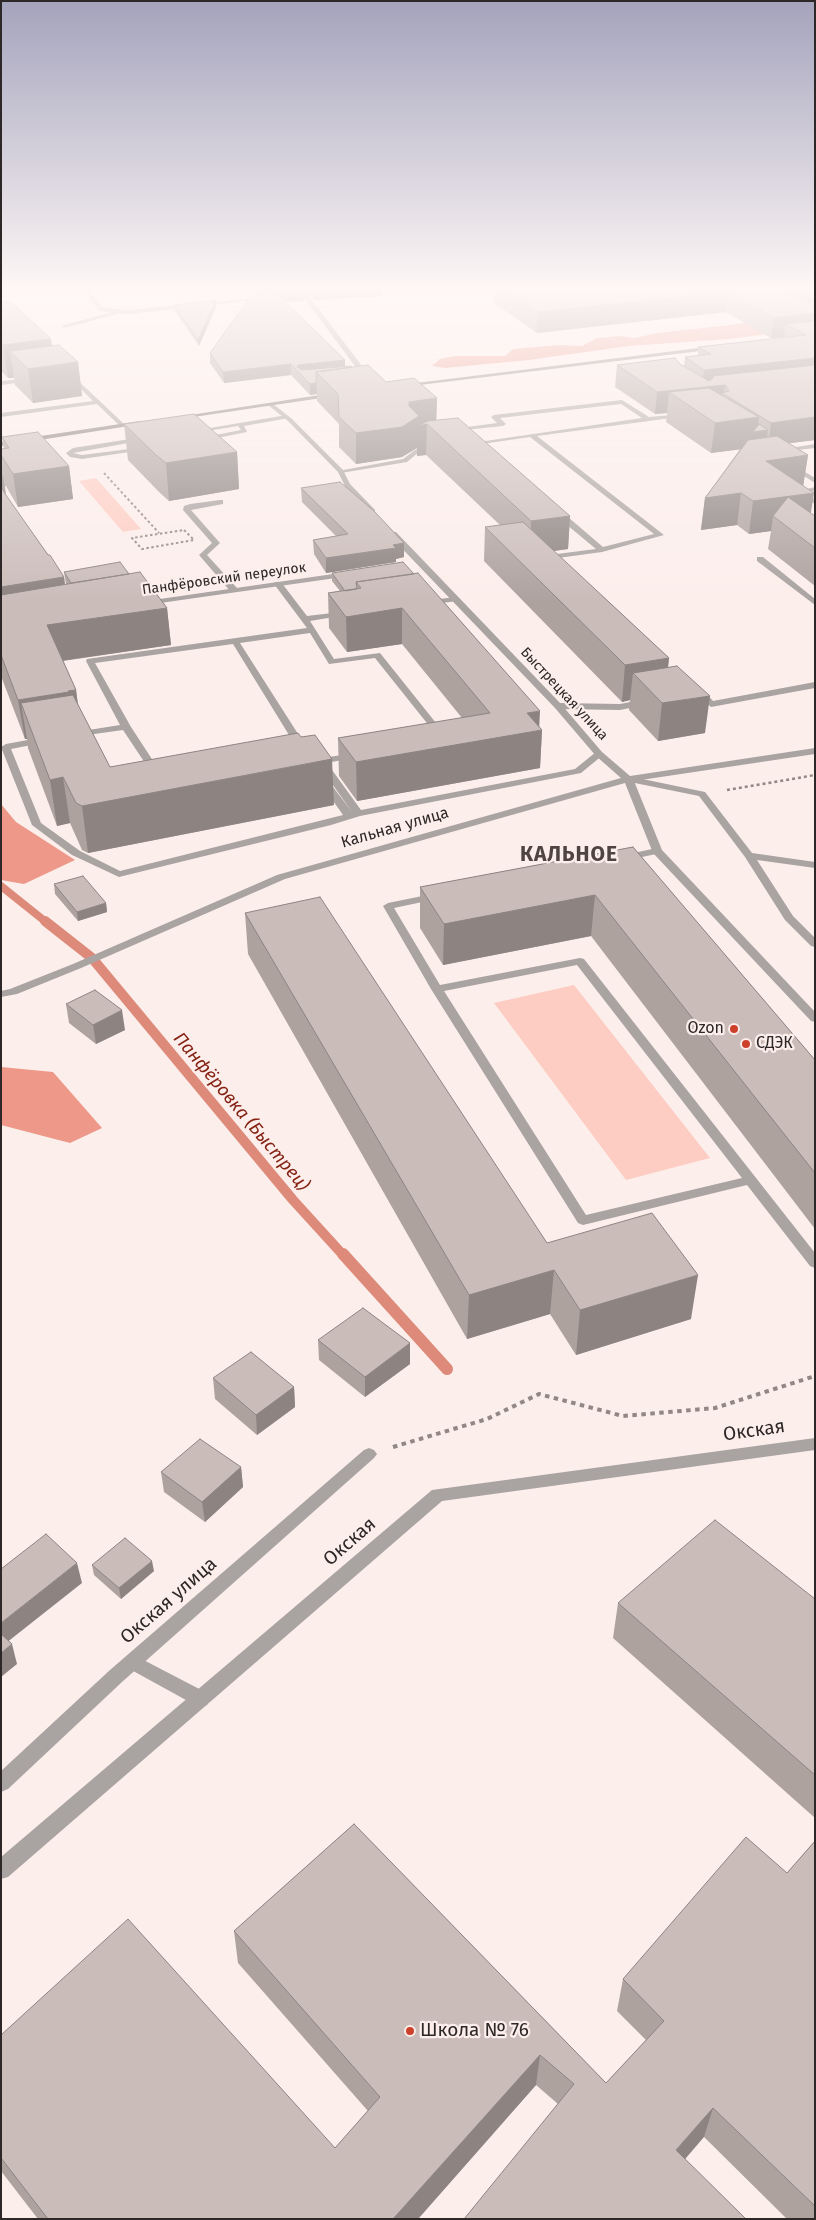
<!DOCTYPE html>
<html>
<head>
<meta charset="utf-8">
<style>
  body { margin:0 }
  #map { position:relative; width:816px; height:2220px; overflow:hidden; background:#fceeeb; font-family:"Fira Sans",sans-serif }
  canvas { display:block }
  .frame { position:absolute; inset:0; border:2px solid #2d2827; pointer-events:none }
</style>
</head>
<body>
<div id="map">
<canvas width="816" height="2220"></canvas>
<div class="frame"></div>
</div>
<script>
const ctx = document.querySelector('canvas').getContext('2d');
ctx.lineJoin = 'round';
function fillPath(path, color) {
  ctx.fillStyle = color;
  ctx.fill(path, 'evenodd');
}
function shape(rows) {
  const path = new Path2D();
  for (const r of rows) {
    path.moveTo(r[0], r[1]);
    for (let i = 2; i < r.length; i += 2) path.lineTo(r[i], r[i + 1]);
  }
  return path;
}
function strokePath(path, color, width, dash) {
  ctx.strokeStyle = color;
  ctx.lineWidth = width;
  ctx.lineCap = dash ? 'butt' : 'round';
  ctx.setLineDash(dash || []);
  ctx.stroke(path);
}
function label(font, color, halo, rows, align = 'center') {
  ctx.font = font + ' "Fira Sans",sans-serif';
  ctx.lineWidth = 4.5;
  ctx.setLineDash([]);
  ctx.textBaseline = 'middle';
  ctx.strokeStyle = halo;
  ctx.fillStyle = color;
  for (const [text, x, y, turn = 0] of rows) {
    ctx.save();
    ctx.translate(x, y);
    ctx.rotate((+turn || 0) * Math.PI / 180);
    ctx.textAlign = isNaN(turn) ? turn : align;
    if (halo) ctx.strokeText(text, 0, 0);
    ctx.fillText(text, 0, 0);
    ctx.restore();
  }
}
fillPath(shape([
  [96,478,141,529,123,532,79,481],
  [574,985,710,1158,626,1180,494,1003]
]), '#fdcdc3');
fillPath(shape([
  [774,318,815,328,729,339,629,346,529,360,445,368,432,366,440,359,455,356,505,356,513,349,559,345,582,346,597,338,619,336,635,338,657,333,730,325],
  [1,804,16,822,75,860,24,884,1,880],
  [1,1067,53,1072,102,1128,70,1143,1,1125]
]), '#ed9888');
strokePath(shape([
  [1,886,46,922]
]), '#de8a7a', 8);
strokePath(shape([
  [45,921,92,958,293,1200,344,1256]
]), '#de8a7a', 10);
strokePath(shape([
  [343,1254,447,1369]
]), '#de8a7a', 12);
strokePath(shape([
  [104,473,159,533],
  [184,530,194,540,142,549,132,538,184,530]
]), '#918785', 2, [2.5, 2.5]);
strokePath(shape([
  [727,790,815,775]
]), '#918785', 2.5, [3, 3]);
strokePath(shape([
  [393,1447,487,1419,539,1394,623,1416,715,1408,815,1376]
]), '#918785', 4, [4.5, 4.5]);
fillPath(shape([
  [123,309,125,312,64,328,61,326,123,309],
  [69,372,124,424,124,426,120,426,97,404,1,417,1,413,93,401,67,375,69,372],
  [34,378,32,381,1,385,2,381,34,378],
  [622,400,649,417,683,414,686,416,537,436,664,535,602,552,558,558,563,564,556,566,548,557,549,555,596,549,555,515,555,511,561,511,603,547,654,534,530,437,468,446,465,444,642,418,621,404,500,418,506,424,503,426,455,431,452,429,497,423,491,417,494,415,622,400],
  [287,415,289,418,244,426,247,432,202,441,199,439,200,438,241,430,238,426,195,433,192,431,287,415],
  [143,437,146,439,145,440,73,453,82,455,145,447,145,449,143,450,82,459,70,457,66,453,73,448,143,437],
  [422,442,428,447,428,449,419,452,407,462,341,473,338,471,403,459,415,450,422,447,419,444,422,442],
  [815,444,815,448,780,452,777,450,815,444],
  [792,464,815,478,815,483,790,467,789,466,792,464],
  [815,487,815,491,805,493,815,499,815,504,795,492,815,487],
  [220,500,223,500,223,504,191,510,220,543,207,555,237,588,238,590,234,592,231,592,199,555,212,543,183,510,184,506,190,504,220,500],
  [757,557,763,557,815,599,815,605,757,561,757,557],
  [275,582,281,582,307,616,349,611,349,615,346,615,310,621,334,659,380,653,444,733,444,737,438,737,375,658,329,664,310,633,240,643,307,748,305,750,299,750,297,748,233,644,95,663,131,727,161,773,159,775,153,775,123,730,73,737,71,735,76,732,120,725,86,661,87,659,307,628,274,584,275,582],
  [455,597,458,597,458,601,425,605,421,603,425,601,455,597],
  [815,682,815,688,711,707,699,696,692,694,696,691,704,691,713,701,815,682],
  [646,699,650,702,649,704,620,710,558,709,554,706,558,703,620,704,646,699],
  [44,737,49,740,47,742,11,749,41,823,80,851,120,871,343,815,319,781,321,779,327,779,352,812,316,761,321,758,357,753,357,757,327,763,361,810,575,769,596,752,599,751,604,754,581,773,360,816,331,825,119,877,72,855,32,825,1,747,6,744,44,737],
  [628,776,705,792,752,853,815,862,815,868,757,860,793,916,815,938,815,947,811,946,785,920,745,857,699,796,625,781,623,779,628,776],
  [657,848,662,851,661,853,623,861,618,858,619,856,657,848],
  [437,893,441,894,441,898,394,908,440,985,580,958,584,959,815,1253,815,1268,810,1266,747,1185,583,1225,578,1223,431,989,383,906,388,903,437,893],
  [577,965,742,1178,586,1215,444,991,577,965],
  [132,1654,207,1693,210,1699,207,1705,201,1707,195,1705,126,1667,123,1662,126,1657,132,1654]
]), '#a9a3a2');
fillPath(shape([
  [84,291,90,291,103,308,128,310,263,297,266,299,128,314,99,311,84,291],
  [268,403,272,403,292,419,343,470,350,484,375,510,375,514,369,514,345,486,338,472,288,421,268,405,268,403],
  [390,532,396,532,561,704,602,752,630,776,815,748,815,754,634,781,662,850,815,1012,815,1022,811,1021,653,853,625,783,285,879,81,968,17,994,1,997,1,991,10,989,73,964,277,875,621,778,596,756,555,708,390,536,390,532],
  [347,572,351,574,350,576,146,605,142,603,146,601,347,572],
  [815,1438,815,1450,442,1501,8,1877,1,1879,1,1857,432,1490,815,1438],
  [369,1448,374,1450,377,1454,374,1458,122,1682,8,1789,1,1792,1,1771,110,1670,364,1450,369,1448]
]), '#a9a3a2');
fillPath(shape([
  [299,291,305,291,365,370,370,381,366,381,299,291]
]), '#a9a3a2');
fillPath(shape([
  [715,346,717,349,403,387,400,385,715,346],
  [333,393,335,396,180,419,177,417,333,393],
  [140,421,142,424,1,446,1,442,140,421]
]), '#867d7b');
fillPath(shape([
  [258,291,303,291,304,301,285,302,345,360,345,366,352,367,386,382,437,398,436,420,570,516,568,549,554,551,669,658,668,667,705,733,658,741,629,710,630,700,622,702,484,561,485,527,500,525,426,455,417,456,417,448,402,457,356,464,339,447,339,424,317,401,317,394,310,395,291,375,224,383,210,363,210,353,258,293],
  [306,291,382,291,382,296,314,300],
  [494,291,815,291,810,304,815,306,815,440,789,443,808,455,803,486,811,513,815,516,815,586,768,549,771,531,749,534,737,525,701,530,705,498,740,449,711,453,666,422,667,413,655,414,615,387,617,365,680,364,684,366,685,357,698,356,698,347,784,338,784,337,771,338,726,312,537,333,494,303],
  [216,300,216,307,199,346,175,311,174,305],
  [1,302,52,346,78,362,82,396,33,403,15,385,14,378,8,378,1,371],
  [124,424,237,452,239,489,169,501,160,493,128,460],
  [2,437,69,466,73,499,18,507,6,486,5,486,6,495,64,577,65,584,66,584,64,572,129,574,167,608,171,645,63,661,76,690,78,705,110,767,334,805,88,853,82,850,70,823,57,826,28,748,27,739,25,739,1,676,1,449,4,449],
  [301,488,404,543,404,557,396,559,396,562,326,573,314,554,313,540,336,536,302,502],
  [403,562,542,730,540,768,357,801,339,776,338,738,462,718,402,644,347,652,329,628,328,593,340,591,332,581,332,573],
  [633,847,815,1060,815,1229,591,936,443,965,420,928,420,887],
  [54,884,106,903,107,912,78,921,55,894],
  [245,913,547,1243,691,1319,576,1355,550,1314,467,1339,248,954],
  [66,1004,125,1030,96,1044,69,1023],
  [318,1340,410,1364,365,1397,319,1360],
  [213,1378,294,1387,295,1407,257,1435,215,1399],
  [241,1467,243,1487,205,1522,164,1492,161,1472],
  [92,1565,154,1571,121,1599,94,1575],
  [815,1599,815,1818,613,1638,618,1603],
  [354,1824,606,2083,646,2040,617,2011,623,1979,787,1873,815,1841,815,2219,787,2219,704,2137,558,2104,536,2085,418,2219,38,2219,1,2171,1,2035,335,2148,368,2111,238,1963,234,1931]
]), '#aea29f');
fillPath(shape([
  [258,291,304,291,304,301,276,302,258,296],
  [314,291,382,291,382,296,314,300],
  [779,291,815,291,815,303,777,307],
  [728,292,726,312,537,333,538,312],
  [216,300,216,307,199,346,198,340],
  [815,313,815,333,785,324,784,337,771,338,774,318],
  [51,339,55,365,78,362,82,396,33,403,28,369,10,351,14,378,8,378,3,345],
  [815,358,815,379,725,385,724,394,722,393,720,407,669,392,667,413,655,414,657,392,702,387,704,370],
  [345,360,345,370,301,375,297,367,298,365],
  [291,364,291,375,224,383,223,372],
  [316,383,317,394,310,395,310,384],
  [437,398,436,428,427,424,426,455,417,456,417,448,402,457,356,464,356,433,409,402],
  [759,417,758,431,768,430,764,460,751,448,711,453,715,423],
  [815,417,815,440,768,446,771,423],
  [237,452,239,489,169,501,166,463],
  [808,455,803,487,766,461],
  [69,466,73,499,18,507,13,474],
  [1,476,3,476,8,509,1,510],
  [741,493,737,525,701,530,705,498],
  [814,493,809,525,773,516,771,531,749,534,753,501],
  [570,516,568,549,530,554,531,521],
  [404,543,404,557,396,559,396,562,326,573,326,558],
  [64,577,68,613,1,624,1,587],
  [167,608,171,645,53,662,47,625],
  [402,608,402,644,347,652,346,617],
  [669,658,665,695,633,673,630,700,622,702,625,665],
  [76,690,81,728,21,703,27,739,25,739,18,700],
  [710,696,705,733,658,741,662,703],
  [540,711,539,731,542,730,540,768,357,801,356,762,527,713],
  [332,759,334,805,88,853,82,806],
  [63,777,70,823,57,826,50,780],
  [595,895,591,936,443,965,444,924],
  [106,903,107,912,78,921,77,912],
  [122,1010,125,1030,96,1044,93,1025],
  [554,1270,550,1314,467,1339,469,1295],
  [698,1275,691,1319,576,1355,580,1310],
  [410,1343,410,1364,365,1397,365,1377],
  [294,1387,295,1407,257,1435,256,1415],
  [241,1467,243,1487,205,1522,202,1502],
  [152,1561,154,1571,121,1599,119,1588],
  [77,1563,82,1583,1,1647,1,1623],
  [12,1644,17,1664,1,1677,1,1653],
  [540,2055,536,2085,418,2219,393,2219],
  [713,2108,704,2137,668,2179,676,2150]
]), '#8d8482');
const building = shape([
  [275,291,303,291,276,293,345,360,298,365,297,367,302,370,351,366,352,367,316,372,316,383,310,384,291,364,223,372,210,353,253,293,275,291],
  [506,291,786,291,815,306,815,313,774,318,728,292,538,312,506,291],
  [216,300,198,340,174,305,216,300],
  [10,301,51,339,3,345,1,343,1,302,10,301],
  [815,321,815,358,704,370,685,357,711,354,698,347,806,335,785,324,815,321],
  [59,345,78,362,28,369,10,351,59,345],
  [675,358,680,364,709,381,713,378,713,376,815,365,815,417,771,423,722,393,729,391,725,385,657,392,617,365,675,358],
  [368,365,386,382,414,378,437,398,409,402,409,406,419,416,402,427,356,433,339,417,338,394,316,372,368,365],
  [709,388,759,417,715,423,669,392,709,388],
  [194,414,237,452,166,463,156,455,124,424,194,414],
  [458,418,570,516,531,521,427,424,417,426,428,421,458,418],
  [759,424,768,430,753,432,759,424],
  [38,432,69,466,13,474,1,455,1,449,9,448,2,437,38,432],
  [777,436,808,455,766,461,814,493,753,501,741,493,705,498,748,440,777,436],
  [340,482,374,511,404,543,393,545,396,548,326,558,313,540,348,534,301,488,340,482],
  [1,488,48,555,50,555,64,577,1,587,1,488],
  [788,497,815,516,815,548,773,516,788,497],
  [523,522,669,658,625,665,485,527,523,522],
  [120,562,129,574,71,583,64,572,120,562],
  [403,562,414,574,356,582,357,589,345,591,332,573,403,562],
  [140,572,167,608,47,625,76,690,68,691,69,692,18,700,1,655,1,595,140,572],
  [418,573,540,711,527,713,542,730,356,762,338,738,490,713,402,608,346,617,328,593,361,588,356,582,418,573],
  [677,666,710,696,662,703,633,673,677,666],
  [73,695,110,767,298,733,301,737,315,735,332,759,82,806,76,803,63,777,50,780,21,703,73,695],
  [633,847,815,1060,815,1173,595,895,444,924,420,887,633,847],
  [83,876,106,903,77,912,54,884,83,876],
  [320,897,547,1243,652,1213,698,1275,580,1310,554,1270,469,1295,245,913,320,897],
  [95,990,122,1010,93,1025,66,1004,95,990],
  [363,1308,410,1343,365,1377,318,1340,363,1308],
  [251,1352,294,1387,256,1415,213,1378,251,1352],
  [200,1439,241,1467,202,1502,161,1472,200,1439],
  [715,1520,815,1599,815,1775,618,1603,715,1520],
  [46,1534,77,1563,1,1623,1,1569,46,1534],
  [125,1538,152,1561,119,1588,92,1565,125,1538],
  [1,1634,12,1644,1,1653,1,1634],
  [354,1824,606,2083,664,2021,623,1979,746,1837,787,1873,815,1841,815,2206,713,2108,676,2150,746,2219,464,2219,574,2084,540,2055,393,2219,48,2219,1,2158,1,2035,128,1919,335,2148,380,2097,234,1931,354,1824]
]);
fillPath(building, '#cabcb9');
strokePath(building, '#8d8482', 1);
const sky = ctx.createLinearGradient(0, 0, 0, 602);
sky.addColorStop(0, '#a4a3bc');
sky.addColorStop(0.48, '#fef7f6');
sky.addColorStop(1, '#fef7f600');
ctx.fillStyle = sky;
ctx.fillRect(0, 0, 816, 602);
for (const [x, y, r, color] of [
  [734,1029,5,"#cd412b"],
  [746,1044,5,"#cd412b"],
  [410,2031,5,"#cd412b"]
]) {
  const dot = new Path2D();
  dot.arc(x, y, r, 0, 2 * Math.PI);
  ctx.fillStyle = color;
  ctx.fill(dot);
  strokePath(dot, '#fceeeb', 2);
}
label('14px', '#2d2827', '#fceeeb', [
  ["Панфёровский переулок",224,579,-8],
  ["Быстрецкая улица",564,694,47]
]);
label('16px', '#2d2827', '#fceeeb', [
  ["Кальная улица",395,828,-16]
]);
label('16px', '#2d2827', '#fceeeb', [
  ["Ozon",724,1029],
  ["СДЭК",756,1044,"left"]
], 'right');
label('italic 18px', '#852213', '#fceeeb', [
  ["Панфёровка (Быстрец)",241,1112,50]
]);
label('19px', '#2d2827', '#fceeeb', [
  ["Окская",754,1431,-8],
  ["Окская",350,1542,-41],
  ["Окская улица",169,1601,-41]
]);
label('19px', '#2d2827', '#fceeeb', [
  ["Школа № 76",420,2031]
], 'left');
ctx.letterSpacing = '1px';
label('bold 21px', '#4f4441', '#fceeeb', [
  ["КАЛЬНОЕ",569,855]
]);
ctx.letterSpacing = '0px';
</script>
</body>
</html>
